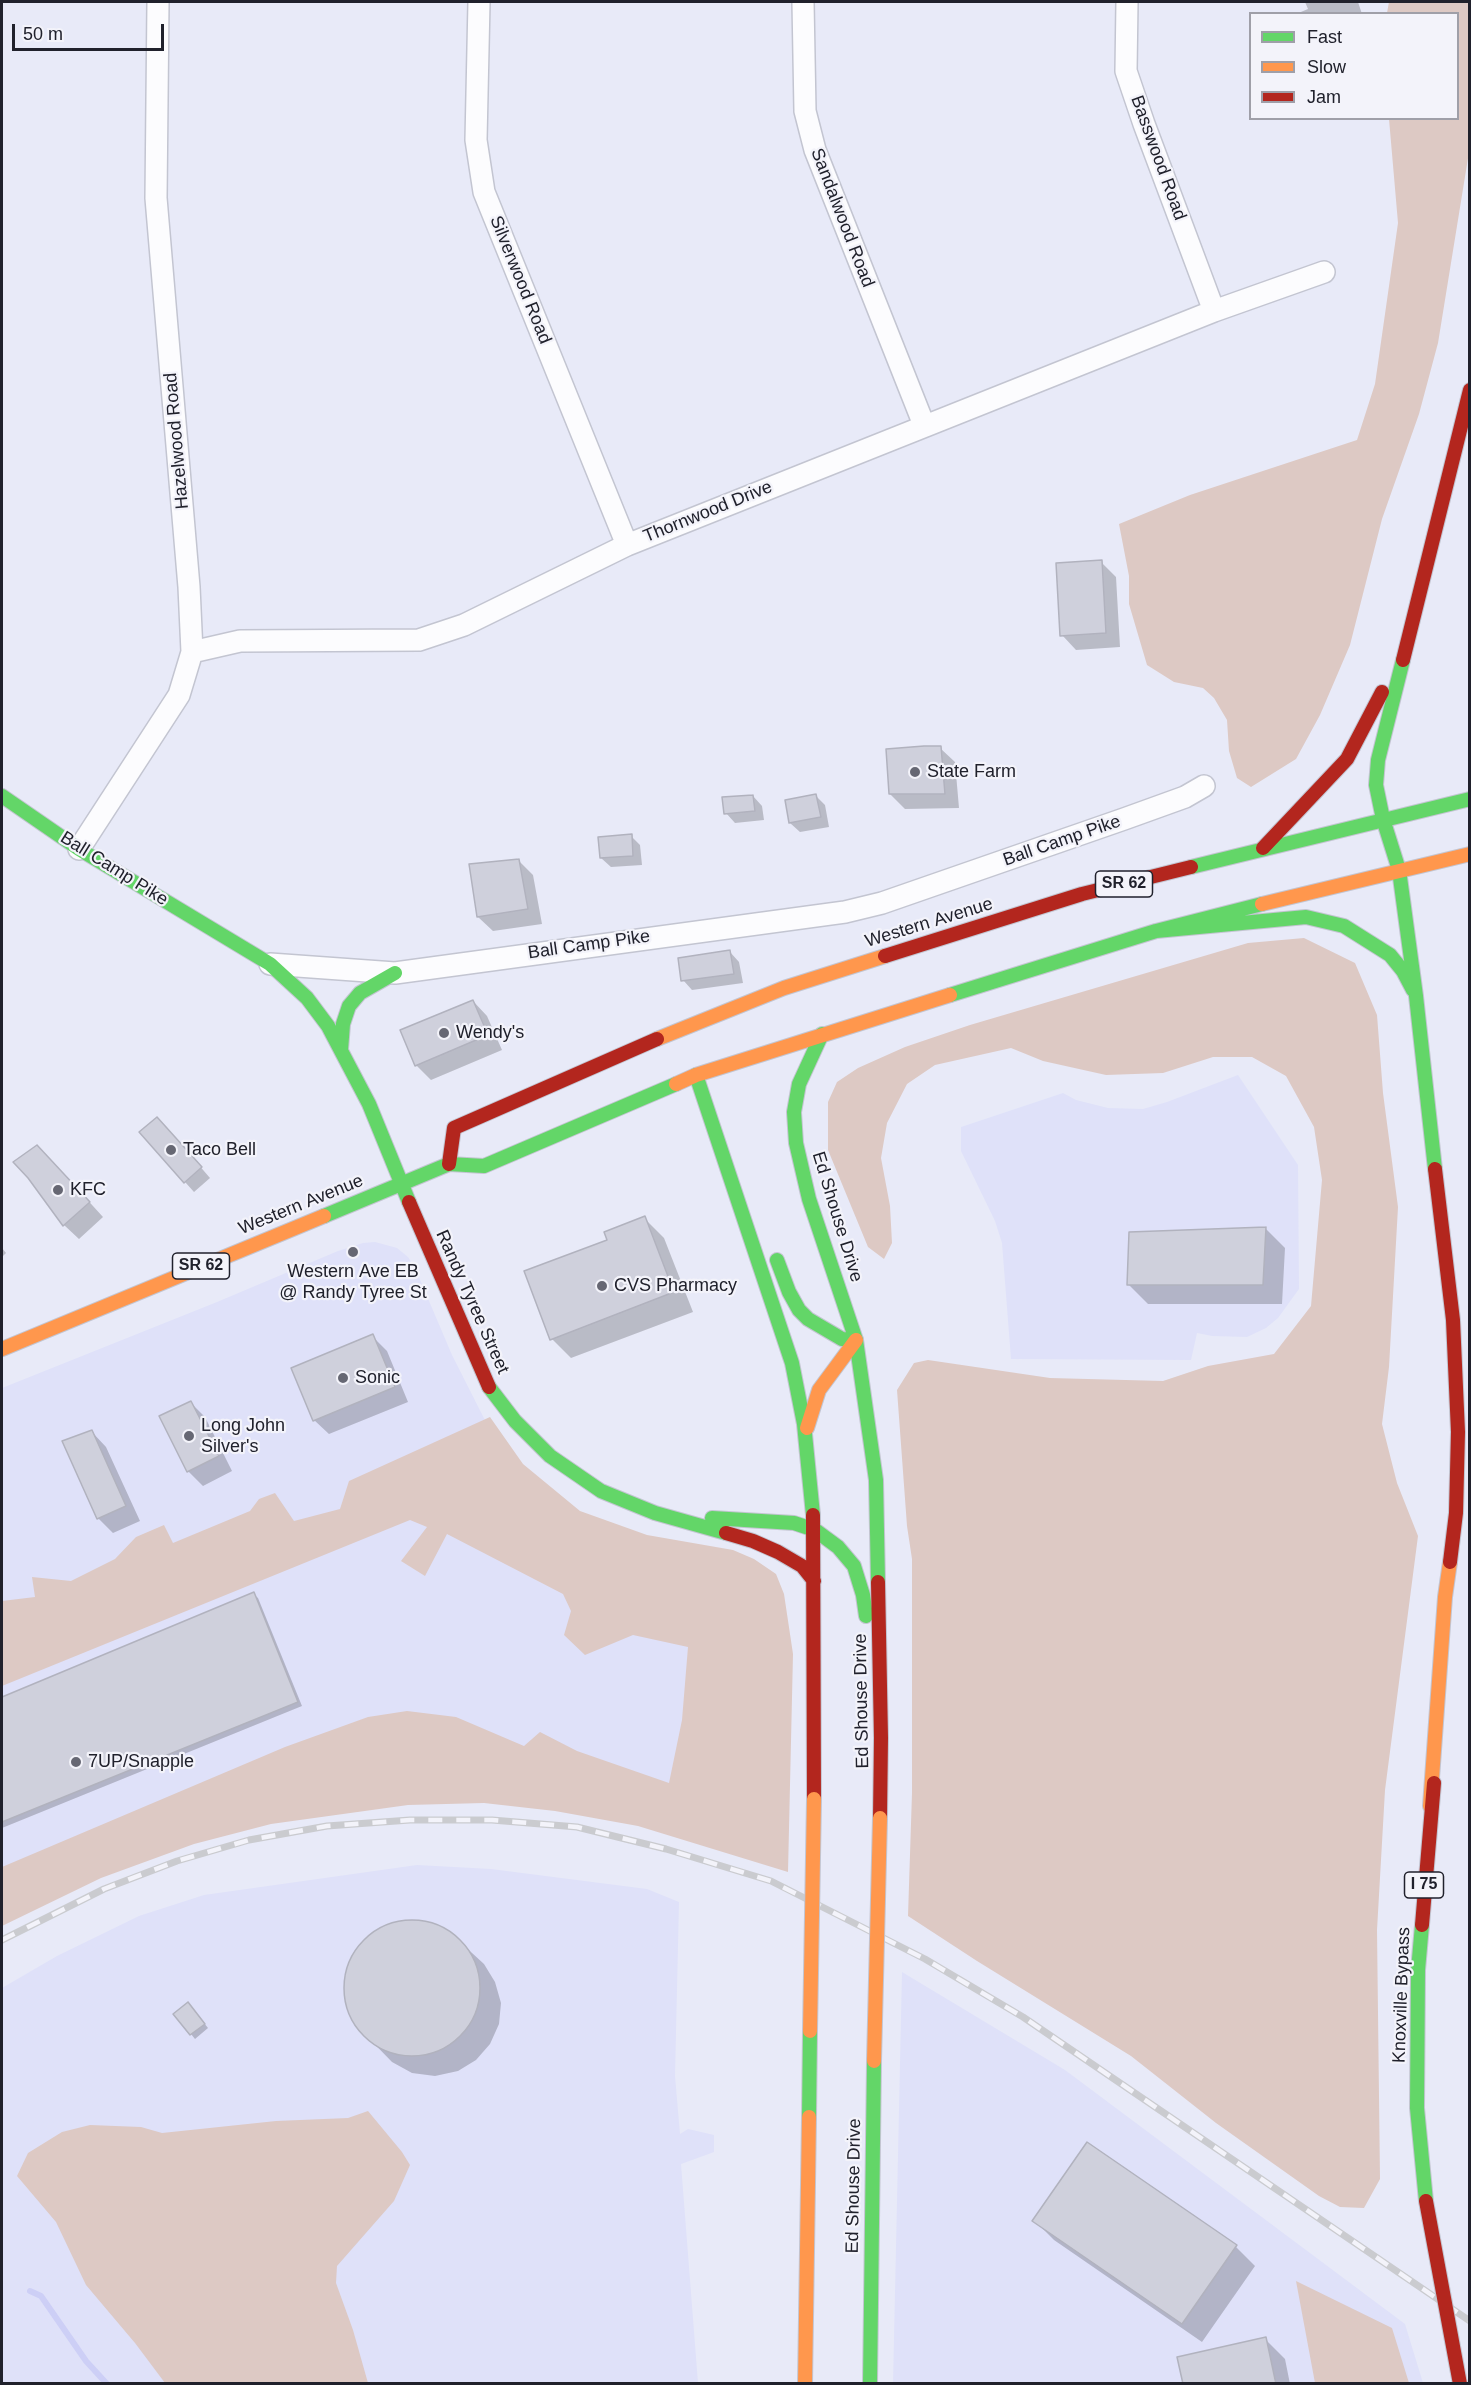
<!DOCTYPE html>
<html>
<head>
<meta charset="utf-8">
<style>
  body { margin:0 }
  #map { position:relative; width:1471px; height:2385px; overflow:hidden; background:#e8eaf8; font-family:Helvetica,sans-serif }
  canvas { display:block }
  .frame { position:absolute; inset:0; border:3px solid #20212c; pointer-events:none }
  .legend { position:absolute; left:1249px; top:12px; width:210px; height:108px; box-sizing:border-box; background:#f3f3fa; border:2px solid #9f9fa8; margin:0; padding:8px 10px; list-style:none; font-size:18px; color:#20212c }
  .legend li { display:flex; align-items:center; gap:12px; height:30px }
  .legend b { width:30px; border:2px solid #9f9fa8 }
  .scale { position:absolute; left:12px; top:24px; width:152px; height:27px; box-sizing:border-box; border:3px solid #20212c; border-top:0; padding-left:8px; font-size:18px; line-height:21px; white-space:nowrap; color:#20212c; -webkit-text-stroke:4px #f3f3fa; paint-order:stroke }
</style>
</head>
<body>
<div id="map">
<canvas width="1471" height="2385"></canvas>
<div class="frame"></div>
<ul class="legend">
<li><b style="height:8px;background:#63d668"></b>Fast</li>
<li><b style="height:8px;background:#ff974d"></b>Slow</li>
<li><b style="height:8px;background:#b3261e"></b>Jam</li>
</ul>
<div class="scale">50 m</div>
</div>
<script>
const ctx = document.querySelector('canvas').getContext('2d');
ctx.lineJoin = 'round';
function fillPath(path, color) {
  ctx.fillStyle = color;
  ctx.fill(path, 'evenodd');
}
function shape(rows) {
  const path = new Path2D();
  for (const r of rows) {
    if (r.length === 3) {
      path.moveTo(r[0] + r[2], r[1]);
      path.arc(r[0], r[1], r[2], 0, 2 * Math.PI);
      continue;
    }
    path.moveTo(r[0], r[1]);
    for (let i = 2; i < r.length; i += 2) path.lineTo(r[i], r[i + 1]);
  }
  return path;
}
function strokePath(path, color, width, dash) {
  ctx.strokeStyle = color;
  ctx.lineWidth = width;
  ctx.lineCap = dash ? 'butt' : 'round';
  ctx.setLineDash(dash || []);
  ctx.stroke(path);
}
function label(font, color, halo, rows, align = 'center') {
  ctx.font = font + ' Helvetica,sans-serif';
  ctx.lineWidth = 4.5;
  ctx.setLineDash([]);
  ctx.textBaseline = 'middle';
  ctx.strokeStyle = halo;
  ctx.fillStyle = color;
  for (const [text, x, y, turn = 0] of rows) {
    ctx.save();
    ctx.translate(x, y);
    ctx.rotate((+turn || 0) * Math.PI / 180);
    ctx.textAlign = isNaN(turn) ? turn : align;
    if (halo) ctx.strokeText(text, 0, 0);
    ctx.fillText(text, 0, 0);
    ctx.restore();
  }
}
fillPath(shape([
  [1238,1075,1298,1165,1299,1289,1278,1318,1266,1328,1247,1337,1212,1336,1197,1333,1191,1360,1011,1359,1002,1243,995,1221,961,1151,961,1127,1063,1093,1076,1100,1108,1108,1143,1109,1167,1102],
  [375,1242,397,1248,408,1257,415,1268,452,1355,497,1444,576,1518,782,1611,643,1823,494,1796,363,1795,221,1823,2,1916,2,1388,217,1302,338,1251,363,1243],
  [417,1865,491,1869,647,1889,679,1902,675,2076,680,2134,688,2129,714,2135,714,2152,681,2164,698,2383,2,2383,2,1988,57,1956,139,1916,204,1895],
  [902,1972,1065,2070,1405,2324,1423,2383,893,2384]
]), '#dfe1f9');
fillPath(shape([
  [1389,2,1469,2,1469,152,1438,343,1419,414,1382,519,1350,645,1320,715,1296,759,1251,787,1237,778,1229,751,1227,720,1214,698,1203,688,1174,682,1147,665,1129,604,1129,576,1119,524,1190,495,1357,440,1375,384,1398,223,1389,119,1458,118,1458,14,1387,13],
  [1304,938,1355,963,1377,1015,1383,1093,1398,1207,1389,1367,1382,1424,1397,1483,1418,1536,1385,1790,1377,1930,1380,2179,1364,2208,1340,2207,1319,2196,1216,2123,1131,2056,977,1961,908,1916,912,1793,912,1559,907,1526,897,1390,914,1363,928,1360,1050,1378,1163,1381,1208,1366,1274,1354,1311,1306,1322,1180,1314,1127,1286,1076,1252,1057,1213,1057,1163,1073,1106,1075,1043,1061,1011,1048,935,1065,907,1084,887,1123,881,1158,890,1206,892,1243,884,1259,868,1247,828,1150,828,1102,837,1082,858,1068,905,1047,970,1025,1248,943],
  [490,1417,523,1464,580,1511,647,1535,733,1550,754,1559,776,1574,784,1594,793,1654,788,1872,638,1826,555,1811,484,1803,408,1805,271,1824,194,1844,101,1878,2,1926,2,1867,285,1747,368,1717,407,1711,456,1717,524,1746,540,1732,577,1751,669,1783,682,1720,688,1647,633,1635,585,1655,564,1635,571,1611,563,1594,447,1534,425,1576,401,1561,427,1527,410,1520,2,1686,2,1601,35,1597,32,1577,71,1581,115,1559,136,1537,164,1525,173,1543,250,1511,259,1499,275,1493,294,1521,340,1509,349,1481],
  [368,2111,402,2152,410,2165,394,2201,337,2266,336,2283,353,2330,368,2383,165,2383,135,2343,86,2285,56,2222,17,2176,28,2153,62,2132,90,2125,141,2127,162,2133,276,2121,348,2118],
  [1296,2281,1392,2328,1409,2383,1315,2383]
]), '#ddc9c4');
fillPath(shape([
  [1305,2,1358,2,1362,14,1296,14,1308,9],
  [1101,562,1116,577,1120,647,1076,650,1062,635],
  [940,748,955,762,959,808,905,809,890,794],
  [753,796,762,806,764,820,735,823,726,813],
  [816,796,825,805,829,827,800,832,790,823],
  [631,836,640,845,642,865,611,867,601,858],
  [519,861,533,875,542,924,493,931,478,917],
  [730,952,739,962,743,983,692,990,683,980],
  [473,1001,487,1016,502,1050,431,1080,416,1065],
  [167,1128,210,1178,194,1192,141,1133],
  [52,1161,103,1217,79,1239,64,1225,29,1177],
  [644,1218,664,1238,693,1312,571,1358,552,1339,609,1241],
  [1265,1228,1285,1248,1282,1304,1148,1304,1129,1285],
  [2,1248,6,1253,2,1257],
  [372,1336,387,1351,408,1402,329,1434,314,1420],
  [190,1402,205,1417,232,1471,203,1486,188,1471],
  [92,1432,106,1447,140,1521,113,1533,98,1518],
  [253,1594,258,1598,302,1706,2,1828,2,1699],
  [406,1921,427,1922,447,1930,484,1964,495,1982,501,2003,499,2024,490,2044,476,2060,458,2071,435,2076,412,2073,392,2062,355,2024,346,2003,345,1980,352,1958,366,1939,385,1926],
  [192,2008,208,2028,195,2039,175,2014],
  [1034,2220,1236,2247,1255,2266,1202,2342,1054,2240],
  [1265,2339,1285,2359,1290,2384,1185,2384]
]), '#0003');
strokePath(shape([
  [30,2291,41,2296,86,2361,107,2384]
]), '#cdcff6', 6);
const building = shape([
  [1102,560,1106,633,1060,636,1056,563,1102,560],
  [924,746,941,746,945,794,889,794,886,749,924,746],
  [816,794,821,817,789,823,785,800,816,794],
  [753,795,755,811,724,814,722,797,753,795],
  [632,834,633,856,600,858,598,837,632,834],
  [519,859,528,909,477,917,469,864,519,859],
  [730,950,734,974,681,981,678,958,730,950],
  [473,1000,488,1035,415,1066,400,1030,473,1000],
  [157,1117,202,1167,184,1183,139,1132,157,1117],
  [37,1145,90,1202,63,1226,28,1178,13,1162,37,1145],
  [645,1216,674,1292,550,1340,524,1271,607,1240,604,1232,645,1216],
  [1266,1227,1263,1285,1127,1285,1129,1232,1266,1227],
  [373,1334,395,1387,313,1421,291,1368,373,1334],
  [191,1401,219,1456,187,1472,159,1416,191,1401],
  [92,1430,126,1506,97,1519,62,1441,92,1430],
  [254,1592,298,1702,2,1822,2,1697,254,1592],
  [412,1988,68],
  [188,2002,205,2024,190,2035,173,2014,188,2002],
  [1087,2142,1237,2245,1182,2324,1032,2221,1087,2142],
  [1266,2337,1276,2384,1183,2384,1177,2357,1266,2337]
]);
fillPath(building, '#cfd0dc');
strokePath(building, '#b1b2be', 1.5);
const street = shape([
  [479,2,476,140,484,192,627,545],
  [803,2,805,111,815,150,924,425],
  [1127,2,1126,71,1144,124,1214,311],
  [192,652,240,641,419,640,464,625,627,545,1214,311,1324,272],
  [79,849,179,695,192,652,189,587,156,198,158,2],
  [270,964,395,973,845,912,882,903,1124,819,1185,797,1204,786]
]);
const fast = shape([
  [1403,660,1378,760,1376,785,1383,819,1399,870,1416,996,1435,1169],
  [2,796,79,849,270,964,307,998,328,1026,369,1104,409,1202],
  [1191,867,1470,799],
  [1156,931,1306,917,1344,926,1390,955,1403,971,1413,990],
  [950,995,1156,931,1262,904],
  [822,1034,799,1084,794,1112,796,1143,809,1199,856,1340,876,1480,878,1582],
  [341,1050,343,1024,349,1006,360,993,395,973],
  [696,1075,792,1363,804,1424,813,1515],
  [324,1216,449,1164,484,1166,676,1084],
  [777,1260,789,1292,799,1310,808,1319,842,1339,856,1340],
  [489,1387,515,1421,550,1456,601,1491,655,1513,726,1533],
  [712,1518,794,1523,815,1530,838,1547,854,1566,863,1595,866,1616],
  [1422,1925,1418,1970,1417,2108,1426,2201],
  [809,2117,810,2031],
  [870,2384,874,2061]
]);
const slow = shape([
  [1262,904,1470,854],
  [657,1039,784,988,885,956],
  [676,1084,696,1075,950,995],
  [2,1349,324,1216],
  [807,1428,819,1390,856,1340],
  [1430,1806,1445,1597,1450,1562],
  [805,2384,809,2117]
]);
const jam = shape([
  [1403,660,1470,390],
  [1263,848,1347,759,1382,692],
  [885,956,1082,894,1191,867],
  [449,1164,454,1128,657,1039],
  [1435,1169,1453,1320,1458,1432,1456,1513,1450,1562],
  [409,1202,489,1387],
  [813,1515,814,1799],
  [726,1533,753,1541,778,1552,802,1566,814,1581],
  [878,1582,881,1738,880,1818],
  [1422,1925,1434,1783]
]);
strokePath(street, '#c3c5d1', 24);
strokePath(fast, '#c3c5d1', 16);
strokePath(slow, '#c3c5d1', 16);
strokePath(jam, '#c3c5d1', 16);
strokePath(street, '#fcfcfe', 21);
strokePath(fast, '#63d668', 14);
strokePath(slow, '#ff974d', 14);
strokePath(jam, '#b3261e', 14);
const rail = shape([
  [2,1940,104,1889,177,1861,249,1840,327,1826,410,1820,492,1820,577,1827,666,1849,771,1881,925,1959,1023,2017,1470,2321]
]);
strokePath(rail, '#cacbcf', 7);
strokePath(rail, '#f3f3fa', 4.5, [14]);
const slowBridge = shape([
  [810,2031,814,1799],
  [874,2061,880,1818]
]);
const jamBridge = shape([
  [1426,2201,1460,2384]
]);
strokePath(slowBridge, '#c3c5d1', 16, []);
strokePath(jamBridge, '#c3c5d1', 16, []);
strokePath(slowBridge, '#ff974d', 14);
strokePath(jamBridge, '#b3261e', 14);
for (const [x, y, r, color] of [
  [915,772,6,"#666773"],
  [444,1033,6,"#666773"],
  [171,1150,6,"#666773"],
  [58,1190,6,"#666773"],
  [353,1252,6,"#666773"],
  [602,1286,6,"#666773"],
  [343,1378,6,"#666773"],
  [189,1436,6,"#666773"],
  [76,1762,6,"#666773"]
]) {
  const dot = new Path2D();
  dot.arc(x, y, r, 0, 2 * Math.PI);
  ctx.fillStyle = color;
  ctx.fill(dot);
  strokePath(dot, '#f3f3fa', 2);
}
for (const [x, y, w] of [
  [1124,884,57],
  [201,1266,57],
  [1424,1885,39]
]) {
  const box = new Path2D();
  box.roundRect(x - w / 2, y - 13, w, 26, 4.5);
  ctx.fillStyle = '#f3f3fa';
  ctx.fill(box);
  strokePath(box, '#20212c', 1.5);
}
label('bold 16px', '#20212c', null, [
  ["SR 62",1124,884],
  ["SR 62",201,1266],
  ["I 75",1424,1885]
]);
label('18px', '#20212c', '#f3f3fa', [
  ["Basswood Road",1158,158,70],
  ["Sandalwood Road",842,218,69],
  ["Silverwood Road",520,280,68],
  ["Hazelwood Road",177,441,-95],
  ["Thornwood Drive",708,512,-22],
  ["Ball Camp Pike",1062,841,-19],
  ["Ball Camp Pike",114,869,32],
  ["Western Avenue",929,923,-17],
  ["Ball Camp Pike",589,945,-8],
  ["Western Avenue",301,1205,-22],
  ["Ed Shouse Drive",837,1217,73],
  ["Randy Tyree Street",472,1302,66],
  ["Ed Shouse Drive",862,1701,-91],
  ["Knoxville Bypass",1402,1995,-88],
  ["Ed Shouse Drive",854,2186,-89]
]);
label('18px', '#20212c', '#f3f3fa', [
  ["State Farm",927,772],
  ["Wendy's",456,1033],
  ["Taco Bell",183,1150],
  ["KFC",70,1190],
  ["Western Ave EB",353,1272,"center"],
  ["@ Randy Tyree St",353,1293,"center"],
  ["CVS Pharmacy",614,1286],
  ["Sonic",355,1378],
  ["Long John",201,1426],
  ["Silver's",201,1447],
  ["7UP/Snapple",88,1762]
], 'left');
</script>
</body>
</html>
